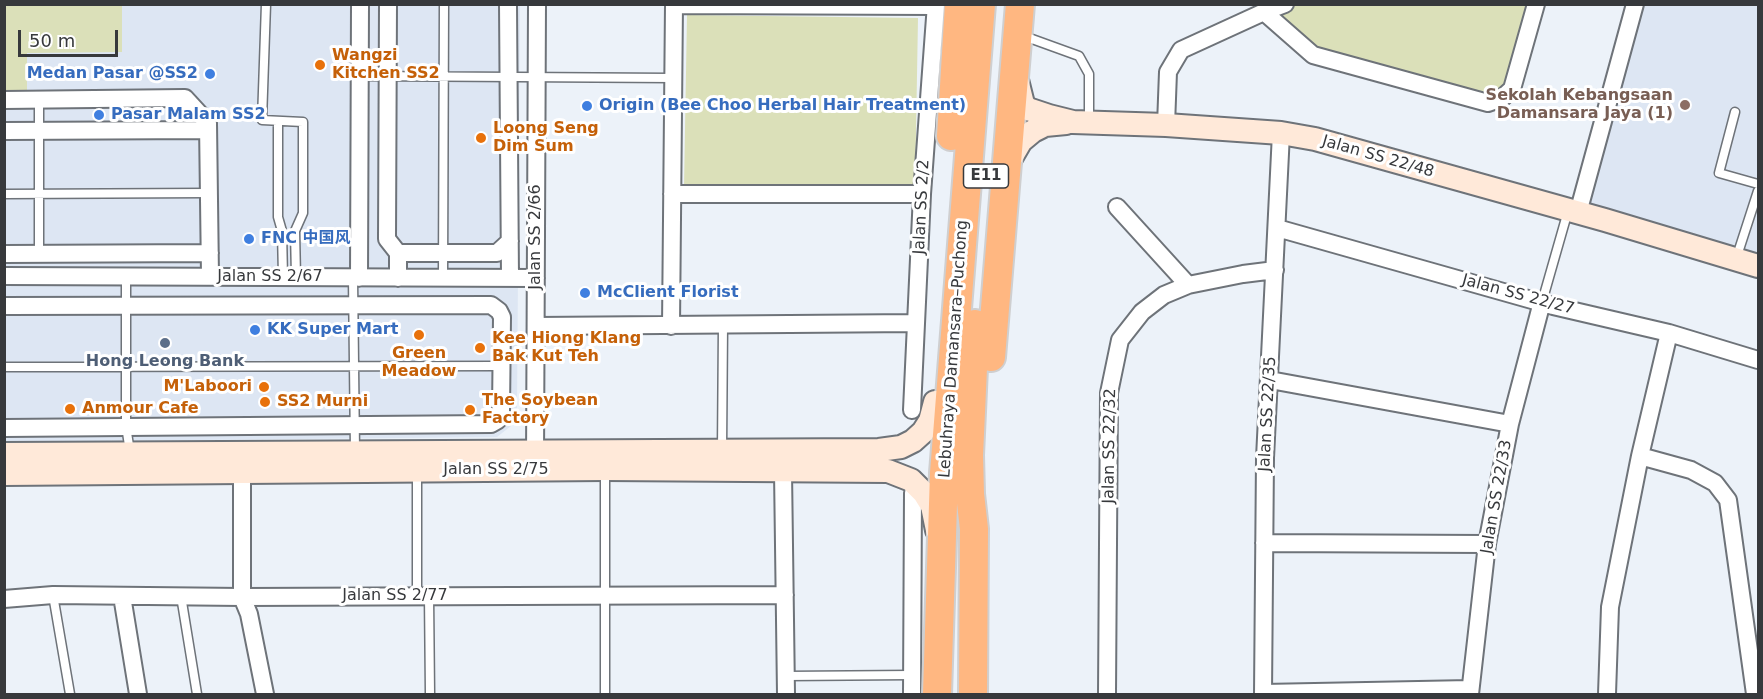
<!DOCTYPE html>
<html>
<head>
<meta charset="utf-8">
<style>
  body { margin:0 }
  #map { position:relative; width:1763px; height:699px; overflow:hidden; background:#ecf2f9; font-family:"DejaVu Sans",sans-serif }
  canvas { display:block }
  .frame { position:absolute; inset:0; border:6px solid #37393c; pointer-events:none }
  .scale { position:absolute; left:18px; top:30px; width:100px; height:27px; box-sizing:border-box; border:3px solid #37393c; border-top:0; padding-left:8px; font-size:18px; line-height:21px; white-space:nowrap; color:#37393c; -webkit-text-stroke:4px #fff; paint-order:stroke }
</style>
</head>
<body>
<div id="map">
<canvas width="1763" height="699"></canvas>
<div class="frame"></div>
<div class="scale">50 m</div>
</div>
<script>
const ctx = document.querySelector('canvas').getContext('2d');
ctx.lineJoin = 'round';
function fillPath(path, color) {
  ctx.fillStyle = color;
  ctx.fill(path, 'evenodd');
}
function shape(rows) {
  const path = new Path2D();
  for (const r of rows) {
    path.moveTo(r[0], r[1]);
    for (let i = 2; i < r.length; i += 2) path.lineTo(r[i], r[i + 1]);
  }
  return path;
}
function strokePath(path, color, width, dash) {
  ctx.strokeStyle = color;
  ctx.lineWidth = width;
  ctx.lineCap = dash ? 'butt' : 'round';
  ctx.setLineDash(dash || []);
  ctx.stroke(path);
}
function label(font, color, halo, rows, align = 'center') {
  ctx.font = font + ' "DejaVu Sans","Noto Sans SC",sans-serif';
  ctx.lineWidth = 6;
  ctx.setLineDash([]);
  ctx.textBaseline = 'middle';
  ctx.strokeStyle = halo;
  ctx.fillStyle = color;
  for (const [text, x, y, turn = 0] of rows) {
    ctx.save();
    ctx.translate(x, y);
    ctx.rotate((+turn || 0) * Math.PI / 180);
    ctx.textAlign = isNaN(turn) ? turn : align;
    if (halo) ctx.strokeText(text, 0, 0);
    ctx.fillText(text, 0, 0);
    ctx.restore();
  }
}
fillPath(shape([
  [5,5,520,5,517,409,511,426,497,437,5,442],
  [1643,5,1758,5,1758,260,1578,205]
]), '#dde6f3');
fillPath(shape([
  [1288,4,1532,5,1506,86,1484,100,1315,55,1267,12],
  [4,5,122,5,122,52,27,53,27,90,5,91],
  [687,15,918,18,915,190,684,187]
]), '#dbe0b9');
const lane = shape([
  [266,4,262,120,303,122,303,213,295,231,296,277],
  [1021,35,1079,56,1089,74,1089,121],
  [360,76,673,78],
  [1735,112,1719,173,1758,184],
  [278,121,278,217,282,231,283,277],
  [4,194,209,193],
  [39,254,39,100],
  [1736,259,1758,191],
  [126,276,126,426,130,452],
  [353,278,355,451],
  [443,278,444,4],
  [1542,302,1568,211],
  [4,367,501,366],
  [722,450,723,325],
  [605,470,605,694],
  [53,595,70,694],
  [181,596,197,694],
  [417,596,417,471],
  [429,596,430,694],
  [786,676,912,675]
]);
const street = shape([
  [388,4,387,239,398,253,398,278],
  [508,4,510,278],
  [1285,4,1264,12,1313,55,1488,103,1502,98,1512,89,1536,4],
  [674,5,935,6],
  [4,100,185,98,208,123,210,276],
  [1166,125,1168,72,1181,50,1264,12],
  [4,131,208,130],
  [672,194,922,194],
  [1117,207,1188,285],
  [1578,213,1635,4],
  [1277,228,1553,306,1669,333,1758,360],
  [398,253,497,253,510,241],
  [4,254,210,253],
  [4,276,536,278],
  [359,278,360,4],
  [4,306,491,305,499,311,502,317,501,412,498,420,491,424,4,428],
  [536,326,916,323],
  [671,326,674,4],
  [1270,380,1510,424],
  [912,410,922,194,936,4],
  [1640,456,1691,470,1715,483,1728,500,1755,694],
  [242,462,242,597,249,614,265,694],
  [535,463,537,4],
  [783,471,786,694],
  [1264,543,1487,544],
  [122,596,138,694],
  [4,599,53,595,242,597,785,595],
  [1263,693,1470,689],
  [912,694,913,493],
  [1107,694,1109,393,1120,340,1142,312,1164,295,1188,285,1243,274,1275,270],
  [1263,694,1265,458,1281,133],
  [1470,694,1487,544,1510,424,1542,302],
  [1607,694,1610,607,1640,456,1669,333]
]);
const secondary = shape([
  [1017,80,1023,104,1028,109,1049,116,1073,122,1166,125,1281,133,1315,139,1605,220,1758,266],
  [1007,165,1021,141,1033,131,1045,125,1066,123],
  [4,454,879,450,901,447,913,441,923,432,930,421,935,402],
  [4,474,605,469,888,471,911,480,924,493,932,506,937,530]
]);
const highway = shape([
  [951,136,959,4],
  [991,357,1020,4],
  [937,694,944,473,981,4],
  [973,694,974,529,970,494,969,455,975,324]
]);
strokePath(lane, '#6e7379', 11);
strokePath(street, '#6e7379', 20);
strokePath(secondary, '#6e7379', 26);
strokePath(highway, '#cfcfd0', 32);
strokePath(lane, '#fff', 8);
strokePath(street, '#fff', 16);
strokePath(secondary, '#ffe9d9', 22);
strokePath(highway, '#ffb781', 28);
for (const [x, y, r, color] of [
  [320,65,6,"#e8710a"],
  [210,74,6,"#3f7fe0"],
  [1685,105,6,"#8d6e63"],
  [587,106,6,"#3f7fe0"],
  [99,115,6,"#3f7fe0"],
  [481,138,6,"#e8710a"],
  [249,239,6,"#3f7fe0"],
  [585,293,6,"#3f7fe0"],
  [255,330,6,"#3f7fe0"],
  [419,335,6,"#e8710a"],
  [165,343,6,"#5c6f8a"],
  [480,348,6,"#e8710a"],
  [264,387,6,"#e8710a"],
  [265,402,6,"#e8710a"],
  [70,409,6,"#e8710a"],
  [470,410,6,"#e8710a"]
]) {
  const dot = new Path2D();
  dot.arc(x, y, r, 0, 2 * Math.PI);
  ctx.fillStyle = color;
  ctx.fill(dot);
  strokePath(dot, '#fff', 2);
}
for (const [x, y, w] of [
  [986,176,45]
]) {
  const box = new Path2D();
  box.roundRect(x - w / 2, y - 12, w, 24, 4.5);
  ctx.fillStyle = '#fff';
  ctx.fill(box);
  strokePath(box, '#37393c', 1.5);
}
label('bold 15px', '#37393c', null, [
  ["E11",986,176]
]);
label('bold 16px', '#c56008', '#fff', [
  ["Wangzi",332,56],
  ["Kitchen SS2",332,74],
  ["Loong Seng",493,129],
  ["Dim Sum",493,147],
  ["Kee Hiong Klang",492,339],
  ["Bak Kut Teh",492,357],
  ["Green",419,354,"center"],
  ["Meadow",419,372,"center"],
  ["M'Laboori",252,387,"right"],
  ["The Soybean",482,401],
  ["Factory",482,419],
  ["SS2 Murni",277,402],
  ["Anmour Cafe",82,409]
], 'left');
label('bold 16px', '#366cbe', '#fff', [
  ["Medan Pasar @SS2",198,74,"right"],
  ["Origin (Bee Choo Herbal Hair Treatment)",599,106],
  ["Pasar Malam SS2",111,115],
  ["FNC 中国风",261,239],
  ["McClient Florist",597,293],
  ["KK Super Mart",267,330]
], 'left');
label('bold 16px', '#785e54', '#fff', [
  ["Sekolah Kebangsaan",1673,96],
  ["Damansara Jaya (1)",1673,114]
], 'right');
label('16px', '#37393c', '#fff', [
  ["Jalan SS 22/48",1378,157,16],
  ["Jalan SS 2/2",922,207,-87],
  ["Jalan SS 2/66",536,237,-90],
  ["Jalan SS 2/67",270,277],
  ["Jalan SS 22/27",1518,295,15],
  ["Lebuhraya Damansara–Puchong",954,349,-86],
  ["Jalan SS 22/35",1268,414,-87],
  ["Jalan SS 22/32",1110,446,-89],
  ["Jalan SS 2/75",496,470],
  ["Jalan SS 22/33",1497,497,-80],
  ["Jalan SS 2/77",395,596]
]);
label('bold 16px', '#4e5e75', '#fff', [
  ["Hong Leong Bank",165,362]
]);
</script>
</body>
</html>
